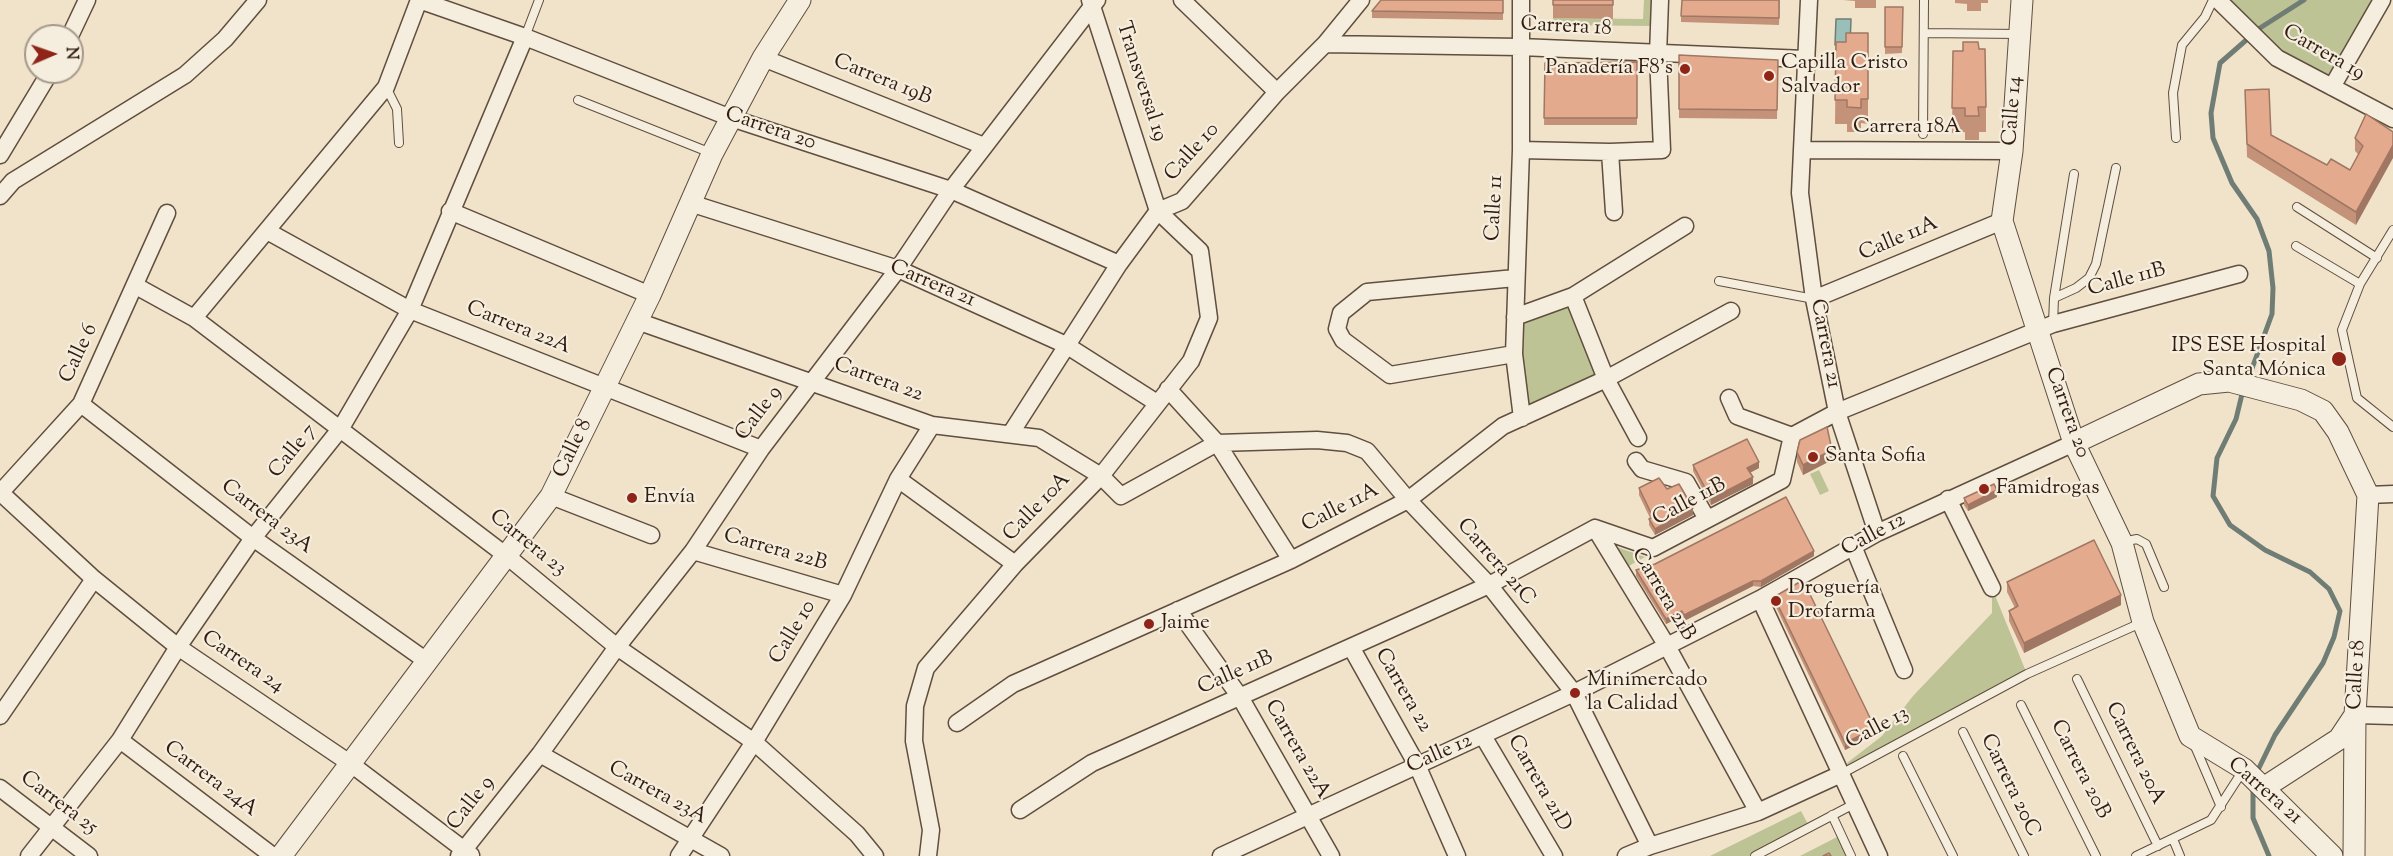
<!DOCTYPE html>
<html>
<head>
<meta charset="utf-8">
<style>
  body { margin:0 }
  #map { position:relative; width:2393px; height:856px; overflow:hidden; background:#f0e3ca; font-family:"Sorts Mill Goudy",serif }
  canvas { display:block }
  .north { position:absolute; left:24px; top:24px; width:60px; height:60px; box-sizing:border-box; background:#f5eddd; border:2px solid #a6998b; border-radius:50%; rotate:88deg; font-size:16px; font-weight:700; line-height:24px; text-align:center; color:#301c10 }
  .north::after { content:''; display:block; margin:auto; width:21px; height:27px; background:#8f2418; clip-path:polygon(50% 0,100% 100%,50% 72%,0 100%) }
</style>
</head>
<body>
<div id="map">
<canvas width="2393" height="856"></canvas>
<div class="north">N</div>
</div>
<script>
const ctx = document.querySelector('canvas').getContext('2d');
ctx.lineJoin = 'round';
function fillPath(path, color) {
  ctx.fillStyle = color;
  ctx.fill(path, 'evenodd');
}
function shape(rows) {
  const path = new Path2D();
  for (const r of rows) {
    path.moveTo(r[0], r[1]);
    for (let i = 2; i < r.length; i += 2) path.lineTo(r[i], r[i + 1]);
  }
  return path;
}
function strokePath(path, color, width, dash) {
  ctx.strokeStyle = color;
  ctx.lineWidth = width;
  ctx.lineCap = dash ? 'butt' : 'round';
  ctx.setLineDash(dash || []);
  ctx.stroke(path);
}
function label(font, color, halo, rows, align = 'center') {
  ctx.font = font + ' "Sorts Mill Goudy",serif';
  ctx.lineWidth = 4.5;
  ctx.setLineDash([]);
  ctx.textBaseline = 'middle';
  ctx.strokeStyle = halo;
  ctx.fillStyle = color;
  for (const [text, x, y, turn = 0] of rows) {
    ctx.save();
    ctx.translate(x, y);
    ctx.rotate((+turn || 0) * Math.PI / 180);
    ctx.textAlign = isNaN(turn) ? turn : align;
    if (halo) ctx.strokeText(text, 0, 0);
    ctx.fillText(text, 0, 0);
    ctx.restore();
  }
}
fillPath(shape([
  [1644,0,1654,0,1653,26,1553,25,1553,18,1643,19],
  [2218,0,2382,0,2332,87,2277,58],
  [1573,296,1606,379,1522,418,1515,317],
  [1819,470,1829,491,1820,495,1810,474],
  [1614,546,1645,557,1627,567],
  [1992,588,2027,674,1849,770,1847,763,1882,736,1913,696,1992,613],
  [1801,811,1809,826,1755,856,1710,856],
  [1841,835,1851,856,1800,856]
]), '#bdc395');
const water = shape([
  [1836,19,1851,19,1850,46,1835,45,1836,19]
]);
fillPath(water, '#9abeb8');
strokePath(water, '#707d75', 1.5);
strokePath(shape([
  [2247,382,2272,314,2273,288,2269,251,2257,219,2232,183,2213,138,2211,113,2220,63,2260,28,2304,0],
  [2243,390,2236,419,2217,458,2213,496,2230,525,2265,550,2310,572,2329,589,2340,611,2334,637,2323,663,2275,735,2256,774],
  [2253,789,2253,818,2269,856]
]), '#707d75', 5);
const service = shape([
  [1924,33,2019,34],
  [525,37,539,0],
  [386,87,397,109,399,143],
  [578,100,711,153],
  [1923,134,1924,0],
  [2176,138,2173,93,2182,45,2205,17,2213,0],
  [2297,207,2377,258],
  [2393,230,2360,284,2342,330,2357,398,2393,427],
  [2296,246,2360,284],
  [1719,281,1814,299],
  [2054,298,2074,174],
  [2053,324,2054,298,2076,288,2089,278,2096,264,2116,168],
  [2122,542,2137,539,2146,544,2164,587],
  [2077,679,2158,846],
  [2021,705,2096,856],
  [1963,732,2024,856],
  [2194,744,2221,807],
  [1903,756,1953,856],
  [1841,774,2027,674,2143,622],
  [1832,815,1851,856],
  [2173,839,2180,856],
  [1755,856,1854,804],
  [2136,856,2211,820,2244,769]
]);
const minor = shape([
  [1182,0,1277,92],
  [1521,0,1521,150,1514,354,1522,418],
  [1809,0,1800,193,1814,299,1837,412,1877,533],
  [2218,0,2277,58,2393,119],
  [70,36,87,0],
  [1325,44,1520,47,1805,59],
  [763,58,984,146],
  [2332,87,2382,0],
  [1521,150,1610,152,1662,150,1658,55,1660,0],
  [1803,150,2012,151],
  [1610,152,1614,212],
  [0,155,50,72],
  [0,196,13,181,185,75,225,39,258,0],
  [690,203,898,269,1066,345,1157,403],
  [450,211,650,295],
  [267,231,410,310,761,449],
  [136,286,194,318,508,557,617,647,754,742,857,834,875,856],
  [1573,296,1606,379,1638,438],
  [1814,299,2002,221],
  [1515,317,1573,296,1685,226],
  [194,318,386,87,419,0,525,37,731,118,951,190,1119,264],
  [637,321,932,425,1039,438,1101,476,1121,496,1217,443,1317,440,1347,443,1367,451,1408,500,1489,585,1574,693,1650,846],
  [1514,354,1390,375,1343,340,1337,329,1341,313,1367,292,1515,278],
  [1168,389,1217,443,1291,560],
  [1729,398,1737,416,1792,436],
  [81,404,253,538,428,662],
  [1011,433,1119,264,1158,211,1182,201,1277,92,1325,44,1361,0],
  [1636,461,1642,469,1686,482,1707,519],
  [898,479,1015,564],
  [0,492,94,579,178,647,351,764,471,855],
  [0,493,81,404,167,213],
  [2368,495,2393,494],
  [551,496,651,535],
  [1948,499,1992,588],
  [1595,528,1667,646,1758,812],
  [1853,546,1904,670],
  [693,551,843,595],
  [1760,599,1879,856],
  [1178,610,1240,697,1331,856],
  [1351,647,1417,765,1457,856],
  [2355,715,2393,716],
  [0,716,94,579],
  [957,723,1013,684,1291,560,1408,500,1503,426,1606,379,1731,311],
  [1483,736,1554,856],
  [120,740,273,856],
  [540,754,721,856],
  [0,788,89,856],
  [1020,810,1092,763,1489,585,1595,528,1653,548,1782,480,1792,436,1837,412,2053,324,2239,274],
  [29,856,120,740,178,647,253,538,341,428,410,310,525,37],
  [459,856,540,754,617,647,693,551,761,449,898,269,951,190,1097,0],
  [679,856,754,742,843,595,898,479,932,425],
  [928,856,931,830,914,741,915,706,926,668,1015,564,1101,476,1191,361,1209,318,1200,251,1158,211,1090,0],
  [1221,856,1574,693,1760,599,1877,533,2074,443],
  [1626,856,1650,846,1758,812,1841,774]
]);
const tertiary = shape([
  [2022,0,2012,151,2002,221,2074,443,2122,543,2143,622,2190,736,2244,769,2332,856],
  [2074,443,2199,384,2229,381,2301,400,2323,411,2338,432,2368,495,2355,715,2354,856],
  [2265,787,2339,739,2355,715],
  [281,856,551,496,650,295,712,154,763,58,800,0]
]);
strokePath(service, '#604e3e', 10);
strokePath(minor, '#604e3e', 19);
strokePath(tertiary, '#604e3e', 23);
strokePath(service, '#f5eddd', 8);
strokePath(minor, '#f5eddd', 16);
strokePath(tertiary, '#f5eddd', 21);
fillPath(shape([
  [1503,0,1503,20,1372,18,1372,11],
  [1553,0,1613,0,1613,19,1553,18],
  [1780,0,1779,25,1681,22,1681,16],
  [1843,0,1876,0,1876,8,1855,8,1855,1],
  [1955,0,1988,0,1988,3,1981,3,1981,11,1967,11,1967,4,1955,3],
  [1885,7,1903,7,1902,53,1885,54],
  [1868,33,1868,124,1861,123,1861,132,1847,132,1847,124,1835,124,1836,42,1846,42],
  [1979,49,1986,107,1986,132,1979,132,1979,140,1965,140,1965,132,1952,133,1953,51,1963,51],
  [1679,55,1778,60,1777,119,1679,118],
  [1637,62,1637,125,1544,125,1545,63],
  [2245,90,2271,135,2327,165,2350,170,2358,154,2355,151,2355,138,2366,114,2356,225,2247,157],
  [1797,452,1832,460,1803,475,1797,462],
  [1693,465,1759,468,1750,473,1753,484,1711,505,1693,471],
  [1639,488,1667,489,1693,515,1655,535,1649,525,1649,519,1650,518,1639,495],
  [1997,497,1968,511,1964,505,1964,498],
  [1814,556,1761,587,1753,586,1684,621,1682,616,1666,624,1636,576,1636,570],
  [2007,582,2121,605,2024,653,2009,621,2009,611,2015,608,2007,592],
  [1774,597,1875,735,1845,750,1774,603]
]), '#c49279');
fillPath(shape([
  [2393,145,2393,158,2356,225,2356,212],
  [1832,450,1832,460,1803,475,1803,465],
  [1759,462,1759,468,1747,474,1747,468],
  [1753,477,1753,484,1711,505,1711,499],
  [1997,490,1997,497,1968,511,1968,505],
  [1693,508,1693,515,1655,535,1655,529],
  [1814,551,1814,556,1761,587,1761,581],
  [1753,581,1753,586,1684,621,1684,615],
  [2121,595,2121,605,2024,653,2024,643],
  [1682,611,1682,616,1666,624,1666,619],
  [1875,728,1875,735,1845,750,1845,743]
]), '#a07763');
const building = shape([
  [1381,0,1503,0,1503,13,1372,11,1381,0],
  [1553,0,1613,0,1613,5,1553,5,1553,0],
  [1682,0,1779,0,1779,18,1681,16,1682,0],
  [1885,7,1903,7,1902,47,1885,47,1885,7],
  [1846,33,1868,33,1868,99,1861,99,1861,108,1847,107,1847,100,1835,100,1836,42,1846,42,1846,33],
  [1963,42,1978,42,1979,49,1985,49,1986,107,1978,107,1979,116,1965,116,1965,108,1952,108,1953,51,1963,51,1963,42],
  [1679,55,1778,60,1777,110,1679,109,1679,55],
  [1637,62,1637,118,1544,118,1545,63,1637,62],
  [2269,89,2271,135,2327,165,2331,159,2350,170,2363,146,2355,138,2366,114,2393,132,2393,145,2356,212,2247,144,2245,90,2269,89],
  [1827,427,1832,450,1803,465,1797,452,1800,440,1827,427],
  [1747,439,1759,462,1747,468,1753,477,1711,499,1693,465,1747,439],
  [1659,478,1667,489,1679,484,1693,508,1655,529,1649,519,1653,517,1639,488,1659,478],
  [1994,484,1997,490,1968,505,1964,498,1994,484],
  [1786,497,1814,551,1761,581,1753,581,1684,615,1682,611,1666,619,1636,570,1655,564,1786,497],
  [2094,540,2121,595,2024,643,2009,611,2018,606,2007,582,2094,540],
  [1803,580,1875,728,1845,743,1774,597,1803,580],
  [1829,853,1831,856,1823,856,1829,853]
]);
fillPath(building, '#e4aa8d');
strokePath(building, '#a07763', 1.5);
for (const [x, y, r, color] of [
  [1685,69,6,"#8f2418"],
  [1769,76,6,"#8f2418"],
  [2339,359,8,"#8f2418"],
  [1813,457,6,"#8f2418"],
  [1984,489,6,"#8f2418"],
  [632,498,6,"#8f2418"],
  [1776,601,6,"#8f2418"],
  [1149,624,6,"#8f2418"],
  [1575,693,6,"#8f2418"]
]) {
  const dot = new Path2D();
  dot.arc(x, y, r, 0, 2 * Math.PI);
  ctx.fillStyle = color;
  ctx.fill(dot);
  strokePath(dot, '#f5eddd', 2);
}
label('21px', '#301c10', '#f5eddd', [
  ["Carrera 18",1566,28,3],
  ["Carrera 19",2323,54,30],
  ["Carrera 19B",882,81,22],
  ["Transversal 19",1140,82,72],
  ["Calle 14",2014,111,-86],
  ["Carrera 18A",1907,128],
  ["Carrera 20",770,130,19],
  ["Calle 10",1193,153,-48],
  ["Calle 11",1496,208,-87],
  ["Calle 11A",1899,240,-23],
  ["Calle 11B",2127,281,-15],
  ["Carrera 21",932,285,23],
  ["Carrera 22A",518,329,22],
  ["Carrera 21",1824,344,79],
  ["Calle 6",80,354,-65],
  ["Carrera 22",878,381,20],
  ["Carrera 20",2066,413,70],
  ["Calle 9",760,414,-53],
  ["Calle 8",574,449,-64],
  ["Calle 7",294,452,-51],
  ["Calle 11B",1690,503,-28],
  ["Calle 10A",1038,508,-46],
  ["Calle 11A",1341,509,-27],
  ["Carrera 23A",266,518,37],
  ["Calle 12",1874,536,-28],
  ["Carrera 23",527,544,39],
  ["Carrera 22B",775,551,16],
  ["Carrera 21C",1495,563,49],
  ["Carrera 21B",1662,595,59],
  ["Calle 10",794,633,-59],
  ["Carrera 24",242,663,34],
  ["Calle 11B",1236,674,-24],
  ["Calle 18",2358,675,-87],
  ["Carrera 22",1402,691,60],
  ["Calle 13",1878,729,-28],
  ["Carrera 22A",1296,750,60],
  ["Carrera 20A",2134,754,64],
  ["Calle 12",1440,755,-24],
  ["Carrera 20B",2079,770,63],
  ["Carrera 24A",210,780,37],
  ["Carrera 21D",1538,784,60],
  ["Carrera 20C",2009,786,64],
  ["Carrera 21",2264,792,41],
  ["Carrera 23A",657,794,29],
  ["Carrera 25",58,804,37],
  ["Calle 9",472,804,-52]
]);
label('21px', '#301c10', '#f5eddd', [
  ["Capilla Cristo",1781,64],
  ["Salvador",1781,88],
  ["Panadería F8's",1673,69,"right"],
  ["IPS ESE Hospital",2326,347,"right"],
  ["Santa Mónica",2326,371,"right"],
  ["Santa Sofia",1825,457],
  ["Famidrogas",1996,489],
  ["Envía",644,498],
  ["Droguería",1788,589],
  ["Drofarma",1788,613],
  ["Jaime",1161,624],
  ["Minimercado",1587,681],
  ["la Calidad",1587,705]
], 'left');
</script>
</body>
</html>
